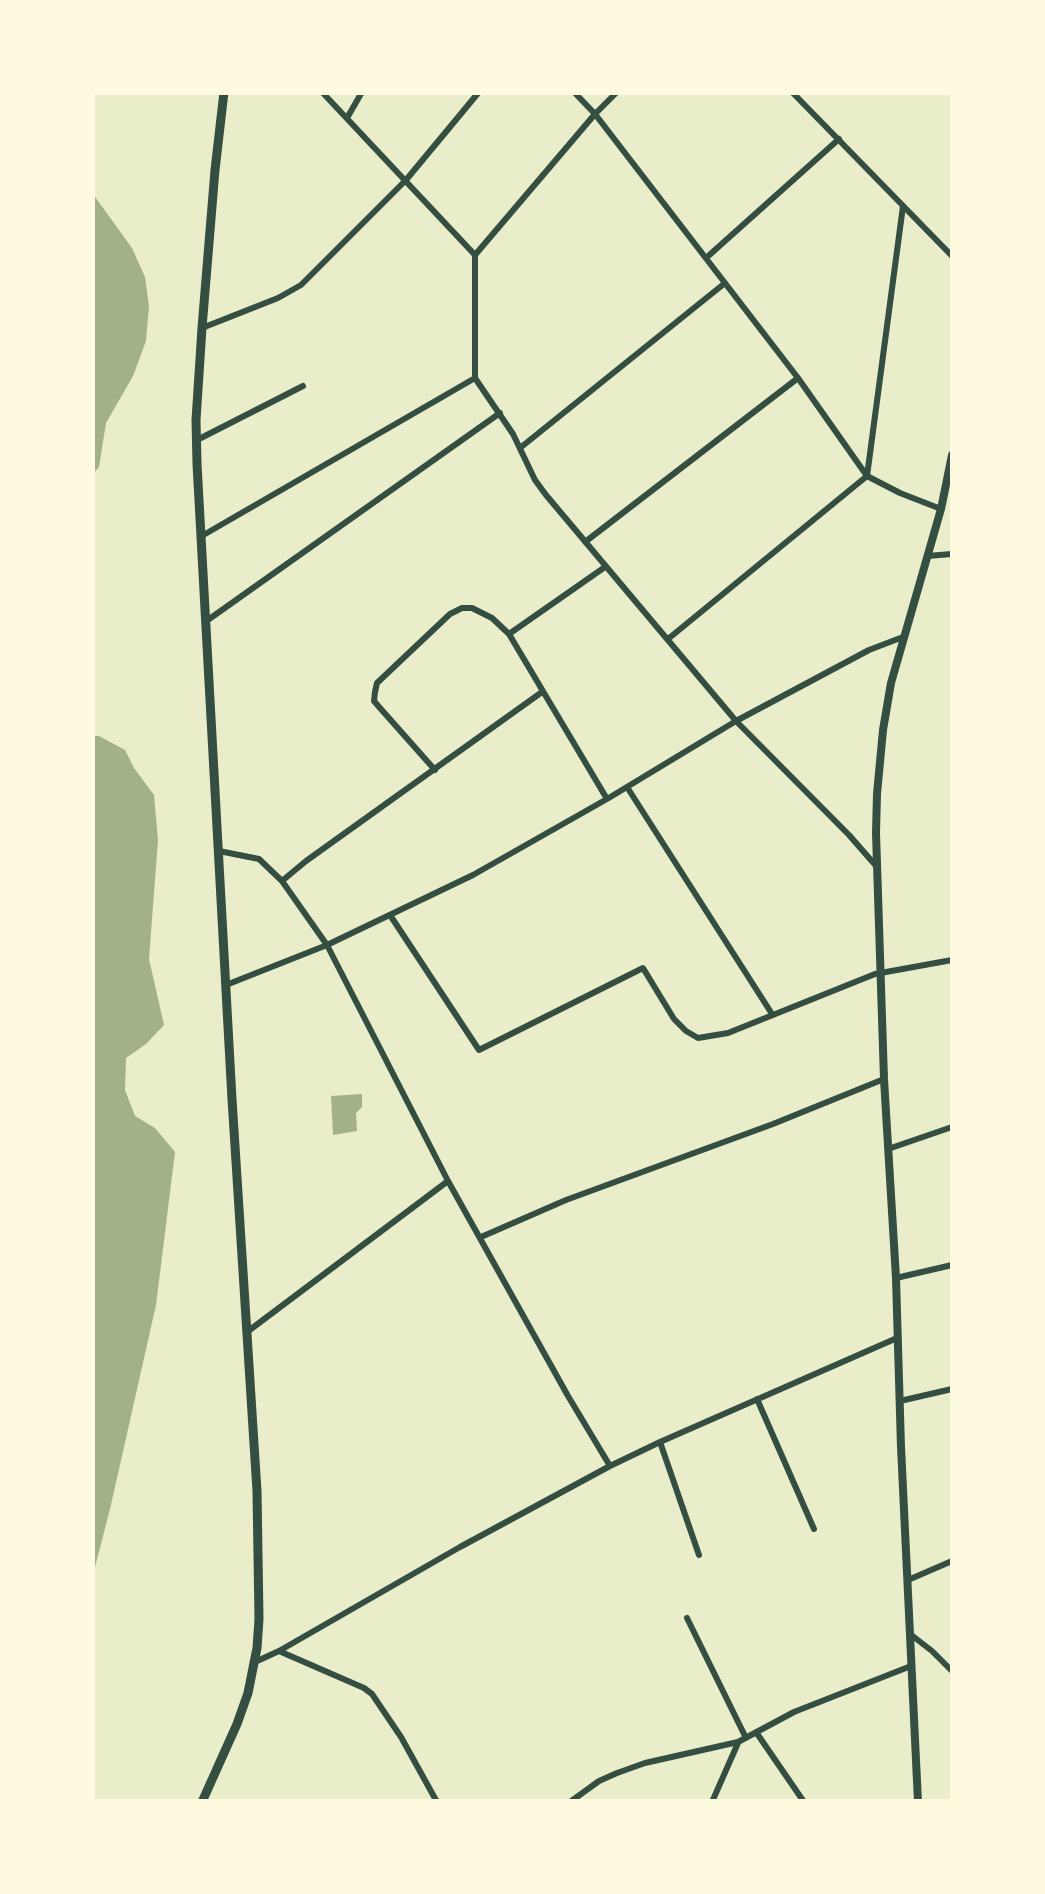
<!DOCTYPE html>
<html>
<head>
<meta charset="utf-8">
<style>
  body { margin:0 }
  #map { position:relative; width:1045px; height:1894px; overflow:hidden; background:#e9edc9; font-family:"Sofia Sans Condensed",sans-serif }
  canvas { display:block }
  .frame { position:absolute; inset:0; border:95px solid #fefae0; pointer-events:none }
</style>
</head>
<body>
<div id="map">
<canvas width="1045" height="1894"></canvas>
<div class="frame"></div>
</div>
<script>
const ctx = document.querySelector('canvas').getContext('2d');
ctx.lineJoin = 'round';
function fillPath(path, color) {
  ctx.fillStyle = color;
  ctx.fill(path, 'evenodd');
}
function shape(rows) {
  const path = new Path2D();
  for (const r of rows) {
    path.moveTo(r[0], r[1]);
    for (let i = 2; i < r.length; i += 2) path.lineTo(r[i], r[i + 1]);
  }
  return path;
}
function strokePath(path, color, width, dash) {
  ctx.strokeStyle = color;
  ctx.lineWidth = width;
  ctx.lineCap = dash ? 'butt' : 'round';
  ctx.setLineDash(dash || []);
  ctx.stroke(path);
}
fillPath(shape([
  [93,194,132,248,145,277,149,306,146,341,133,376,106,423,99,467,93,474],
  [93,736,99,736,125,750,134,768,154,795,158,840,149,959,164,1025,146,1044,126,1058,125,1090,135,1116,155,1128,175,1152,156,1305,110,1509,93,1575],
  [362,1094,362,1107,356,1113,357,1131,333,1135,331,1096]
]), '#a3b18a');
strokePath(shape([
  [322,92,475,255],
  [574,92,595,114,798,378,867,476,900,493,941,509],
  [617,92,595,114,475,255,475,378,513,434,535,480,546,495,736,721,849,835,877,867],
  [792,92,952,256],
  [347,118,362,92],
  [706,258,839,139],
  [202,328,278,298,301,285,406,180,479,92],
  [197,440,303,386],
  [520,448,725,283],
  [200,537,475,378],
  [585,542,798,378],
  [927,556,952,554],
  [205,622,500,413],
  [509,634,605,567],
  [668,639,867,476,903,206],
  [435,770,380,708,374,701,375,692,377,683,450,614,462,608,472,608,492,618,509,634,607,799],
  [627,787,772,1014],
  [219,851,259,859,282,881,327,945,448,1181,568,1396,610,1466],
  [282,881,306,861,542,692],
  [390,915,479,1050,643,968,674,1019,686,1031,698,1038,728,1033,875,974,952,960],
  [226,985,327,945,473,875,607,799,736,721,869,650,903,637],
  [888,1149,952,1127],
  [481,1237,566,1200,773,1124,884,1079],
  [896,1278,952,1265],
  [247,1332,448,1181],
  [757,1399,814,1529],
  [900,1401,952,1389],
  [660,1442,699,1555],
  [908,1580,952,1561],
  [687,1618,746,1738],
  [910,1634,932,1651,952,1671],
  [279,1651,364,1688,372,1694,401,1737,437,1802],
  [255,1662,279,1651,460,1547,610,1466,660,1442,897,1338],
  [756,1732,804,1802],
  [570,1802,599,1781,617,1773,645,1763,738,1742,794,1712,911,1666],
  [712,1802,738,1743]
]), '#344e41', 6);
strokePath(shape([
  [918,1802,901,1447,896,1278,884,1079,876,833,877,794,883,730,891,683,941,509,952,455]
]), '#344e41', 8);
strokePath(shape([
  [202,1802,237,1724,248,1693,257,1648,259,1619,257,1491,232,1099,197,464,196,420,202,328,215,170,224,92]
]), '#344e41', 9);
</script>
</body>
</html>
